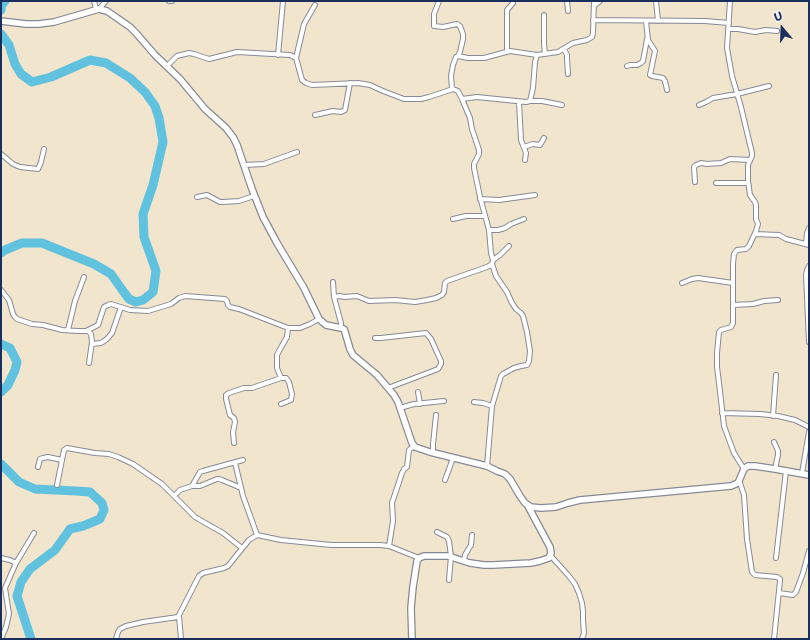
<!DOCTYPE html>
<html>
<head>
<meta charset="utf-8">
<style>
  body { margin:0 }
  #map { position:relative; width:810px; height:640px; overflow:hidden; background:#f1e5ce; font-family:"Playpen Sans",sans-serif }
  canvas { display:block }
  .frame { position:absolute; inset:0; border:2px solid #1b2f5e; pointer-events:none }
  .north { position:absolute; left:762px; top:8px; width:40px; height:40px; -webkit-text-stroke:3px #f6f6f2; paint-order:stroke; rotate:341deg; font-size:11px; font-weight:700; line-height:16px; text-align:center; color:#1b2f5e }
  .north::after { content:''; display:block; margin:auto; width:14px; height:18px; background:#1b2f5e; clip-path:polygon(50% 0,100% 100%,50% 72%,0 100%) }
</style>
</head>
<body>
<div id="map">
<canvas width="810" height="640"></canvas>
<div class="frame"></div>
<div class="north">U</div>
</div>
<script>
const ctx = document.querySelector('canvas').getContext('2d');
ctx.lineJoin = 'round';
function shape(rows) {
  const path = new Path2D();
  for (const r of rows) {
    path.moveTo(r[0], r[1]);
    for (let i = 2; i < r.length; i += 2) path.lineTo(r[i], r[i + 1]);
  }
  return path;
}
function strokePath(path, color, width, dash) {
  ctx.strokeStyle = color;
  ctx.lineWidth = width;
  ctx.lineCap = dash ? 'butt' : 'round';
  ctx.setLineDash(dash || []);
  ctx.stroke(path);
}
strokePath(shape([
  [1,10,1,6,5,1],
  [1,34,9,45,15,64,21,74,32,82,51,77,90,60,106,63,130,78,145,92,155,106,159,118,163,142,153,185,143,214,144,237,156,271,153,292,143,300,136,302,129,299,123,291,111,274,94,264,42,243,22,243,5,250,1,253],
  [1,344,10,348,17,362,15,370,8,385,1,392],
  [1,464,19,482,35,489,76,491,90,492,102,503,104,510,100,519,83,526,70,529,55,550,30,569,21,582,17,596,31,639]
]), '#60c2de', 9);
const street = shape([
  [94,1,96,9],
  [169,1,172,1],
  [439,1,434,14,434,26,443,27,457,24,460,26,463,34,463,39,460,52,458,56,456,57,453,65,451,76,452,89],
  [567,1,568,11],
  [656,1,658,21],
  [730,1,727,48,732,76,741,107,752,153,752,156,748,165,748,181,750,195,755,202,756,205,756,219,758,224,756,231,749,246,746,249,737,250,734,254,733,264,733,323,731,327,721,330,719,332,717,353,717,367,719,383,724,426,734,453,744,469],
  [594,6,600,1],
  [99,9,106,1],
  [544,15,544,44,545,54],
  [593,20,705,21,729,23],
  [646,21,648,40,655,51,650,75,652,76,663,78,665,81,667,90],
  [728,29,738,29,755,32,766,30,777,31],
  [564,49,567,55,567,59,568,74],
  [507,52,507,10,513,3],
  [278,55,283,1],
  [458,56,468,58,484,58,510,51,537,55],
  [296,58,304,24,315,5],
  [167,66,177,56,189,53,194,54,209,59,237,52,290,55,296,58,302,80,306,83,312,85,358,83,370,85,383,91,404,99,421,99,429,97,453,89,458,91,462,99,477,97,487,98,526,102,530,101,533,88,535,62,537,55,558,52,573,43,587,40,592,37,593,33,594,1],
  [627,66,630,65,637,65,641,63,643,61,647,39],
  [530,101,542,101,562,105],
  [519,102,521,140,526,153,525,160],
  [699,105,706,102,713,98,737,94,769,86],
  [315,115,333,111,341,112,345,110,350,83],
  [524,147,533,144,540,145,544,138],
  [1,154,13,164,20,167,38,169,41,162,44,149],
  [244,165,264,164,297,152],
  [695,182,694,167,696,165,701,163,707,164,721,163,730,159,750,160],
  [716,183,748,183],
  [197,197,207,195,220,202,223,202,239,201,254,196],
  [480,199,499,200,535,195],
  [453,219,466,216,485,216],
  [489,230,498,230,505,228,511,224,524,219],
  [755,234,779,235,786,239,809,245],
  [806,244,807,233,809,228],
  [493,260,500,255,509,246],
  [809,266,807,270,806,275,809,342],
  [333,282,334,297,341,323,341,328],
  [682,283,692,279,698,278,733,283],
  [1,290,9,300,13,314,15,317,17,319,32,324,43,325,62,330,78,331,86,331,98,325,104,307,108,305,111,304,130,310,148,311,171,304,179,298,185,296,225,299,227,301,228,305,230,307,239,309,288,328,300,328,310,324,319,319],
  [334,297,340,296,344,297,357,296,369,301,395,300,415,302,427,300,436,298,442,295,444,292,445,283,447,281,487,267,492,264,493,260,491,253,489,230,480,197,474,168,474,164,479,154,479,150,472,129,470,118,462,99],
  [733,305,753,304,764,301,778,300],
  [68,330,75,301,84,277],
  [88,331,91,334,92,342,89,363],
  [375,338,381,338,426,333,431,339,441,361,441,364,438,369,388,388],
  [92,344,101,343,107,339,112,333,121,307],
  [281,378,286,378,289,382,292,394,291,400,281,404],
  [418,392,420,404],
  [474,402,483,403,492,406],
  [400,408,414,404,444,401],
  [722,413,760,414,778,416,795,420,809,427],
  [773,416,776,375],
  [774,442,778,451,778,455,775,469],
  [234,443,233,432,235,422,234,418,230,415,226,399,226,395,229,393,244,388,252,388,281,378,277,368,277,355,279,351,287,337,288,328],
  [433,453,433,444,436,415],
  [235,463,243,496,257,535],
  [487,466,492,406,501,376,503,374,514,368,521,366,527,365,529,361,530,351,527,332,523,316,521,313,516,309,512,303,507,292,496,276,492,264],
  [38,467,40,459,43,458,48,457,62,460],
  [802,473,809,432],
  [445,480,453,458],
  [739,480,744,495,747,539,752,572,755,575,777,577,780,579,780,581,774,639],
  [57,485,64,450,67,448,95,453,109,454,118,457,133,464,162,484,195,517,223,533,242,548],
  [192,486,200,486,217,479,219,479,222,480,241,488],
  [174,496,180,490,192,486,200,472,203,471,243,460],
  [437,532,447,537,449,541,451,556,449,580],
  [389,546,393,521,392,503,402,473,404,469,407,467,409,450,414,446],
  [550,555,568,575,575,584,579,593,582,603,583,611,583,621,584,633,582,639],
  [1,558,10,560,16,563],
  [776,558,786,471],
  [464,561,465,555,471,545,472,535],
  [779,593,793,595,796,592,803,573,809,551],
  [179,616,181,639],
  [1,639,6,627,9,614,5,588,16,563,34,533],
  [116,639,118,632,120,629,126,626,143,622,178,617,199,576,203,573,224,568,228,566,249,540,257,535,281,540,331,545,380,545,389,546,419,558]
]);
const secondary = shape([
  [1,21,26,24,39,24,54,22,99,9,107,11,130,27,136,33,155,55,180,79,205,109,226,128,233,137,237,145,252,189,263,217,277,243,304,288,319,319,326,325,341,328,344,329,345,332,350,349,353,355,377,375,394,395,398,402,412,443,415,447,430,452,487,466,497,471,505,474,510,479,520,496,525,503,531,507,541,508,556,507,568,503,580,500,731,486,738,483,744,469,748,466,755,466,775,469,809,475],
  [412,639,411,608,413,587,417,561,419,558,424,556,448,556,470,563,484,565,493,565,531,563,540,561,549,558,551,553,550,547,528,506]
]);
strokePath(street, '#868a96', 6);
strokePath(secondary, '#868a96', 8);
strokePath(street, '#fff', 4);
strokePath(secondary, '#fff', 5.5);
</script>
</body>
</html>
